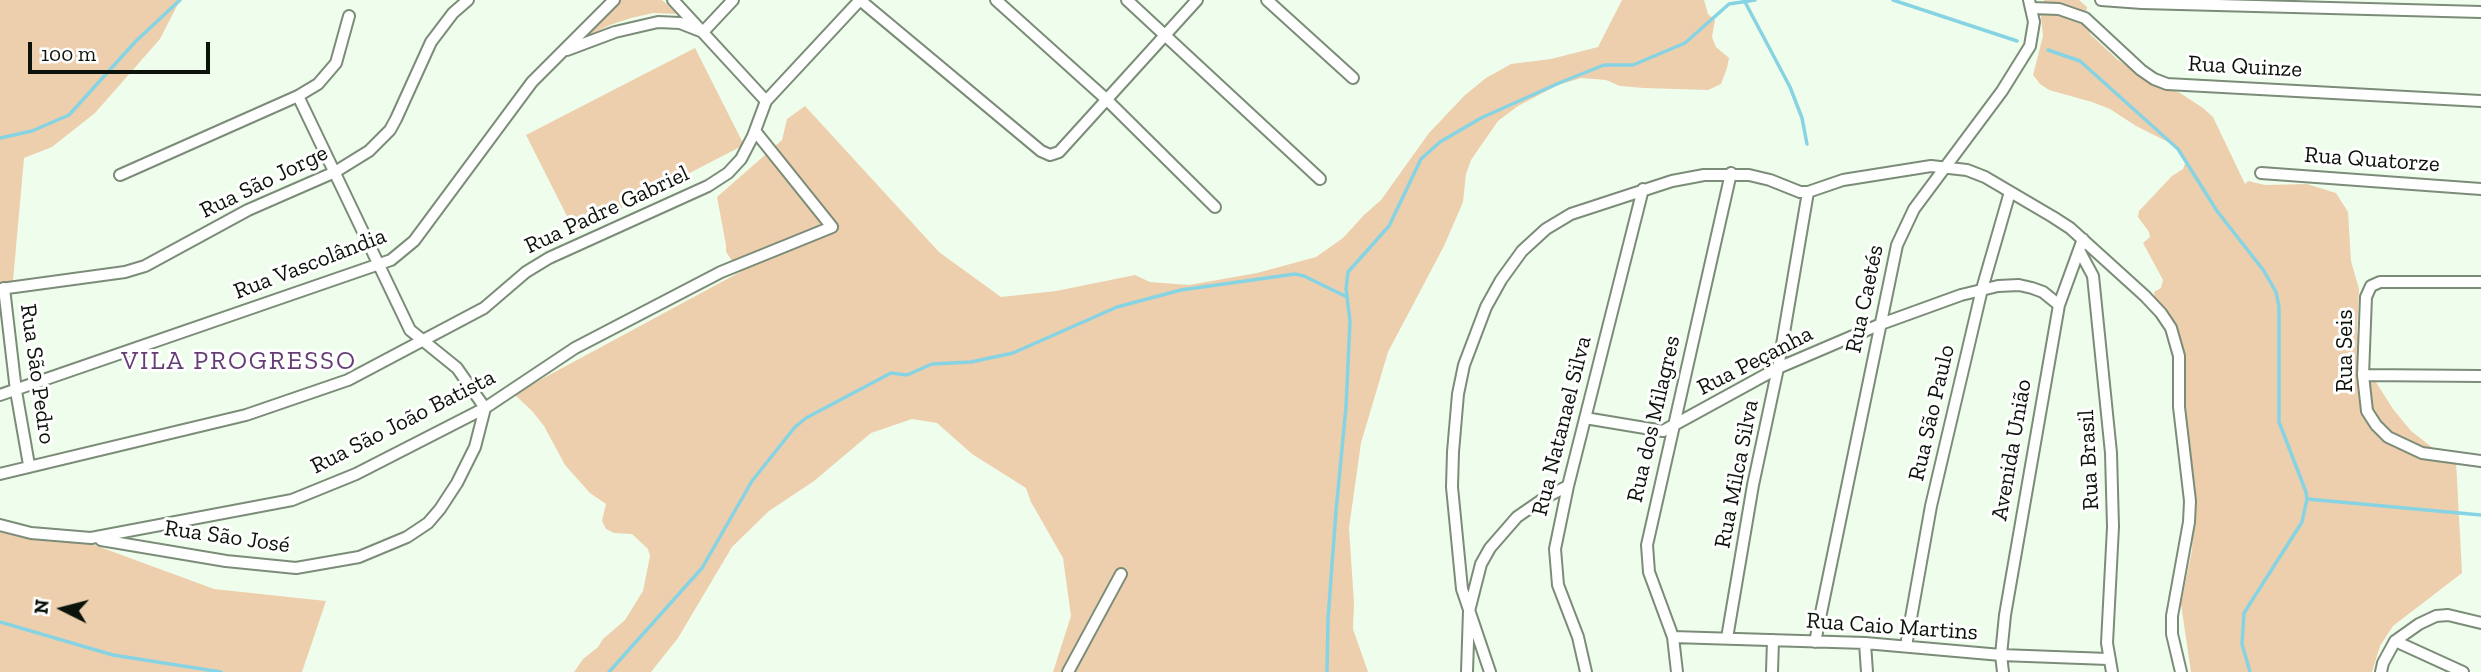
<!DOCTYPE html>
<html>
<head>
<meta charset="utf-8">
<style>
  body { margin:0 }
  #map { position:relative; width:2481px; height:672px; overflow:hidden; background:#effeec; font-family:"Zilla Slab",serif }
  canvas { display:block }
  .north { position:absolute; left:28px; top:574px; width:70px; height:70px; -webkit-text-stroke:5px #fff; paint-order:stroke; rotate:276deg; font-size:19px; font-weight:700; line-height:28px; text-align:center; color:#0c130b }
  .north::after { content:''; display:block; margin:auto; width:24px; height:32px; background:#0c130b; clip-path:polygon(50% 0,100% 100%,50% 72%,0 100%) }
  .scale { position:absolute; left:28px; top:42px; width:182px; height:32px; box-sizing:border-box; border:4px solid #0c130b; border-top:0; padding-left:9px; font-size:21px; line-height:24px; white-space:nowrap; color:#0c130b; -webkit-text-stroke:5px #fff; paint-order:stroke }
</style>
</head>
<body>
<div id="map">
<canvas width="2481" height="672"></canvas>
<div class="north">N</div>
<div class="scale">100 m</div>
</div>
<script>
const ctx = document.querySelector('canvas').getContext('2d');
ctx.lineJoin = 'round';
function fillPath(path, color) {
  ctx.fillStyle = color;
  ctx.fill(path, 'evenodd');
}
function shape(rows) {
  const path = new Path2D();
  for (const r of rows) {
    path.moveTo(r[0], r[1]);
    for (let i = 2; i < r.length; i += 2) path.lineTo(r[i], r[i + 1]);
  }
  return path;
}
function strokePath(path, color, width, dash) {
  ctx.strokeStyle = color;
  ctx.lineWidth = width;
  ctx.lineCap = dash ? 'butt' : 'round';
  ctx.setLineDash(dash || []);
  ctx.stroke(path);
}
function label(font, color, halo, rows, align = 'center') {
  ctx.font = font + ' "Zilla Slab",serif';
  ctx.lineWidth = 6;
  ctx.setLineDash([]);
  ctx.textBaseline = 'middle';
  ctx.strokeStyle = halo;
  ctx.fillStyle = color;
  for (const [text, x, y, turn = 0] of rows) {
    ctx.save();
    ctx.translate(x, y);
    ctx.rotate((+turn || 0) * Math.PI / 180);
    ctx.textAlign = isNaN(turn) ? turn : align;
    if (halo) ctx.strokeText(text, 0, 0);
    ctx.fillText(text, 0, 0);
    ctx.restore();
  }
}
fillPath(shape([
  [0,0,180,0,160,39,95,113,52,147,24,158,13,281,0,284],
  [619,0,662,0,678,14,653,13,631,18,610,25,585,37],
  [1622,0,1704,0,1708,14,1715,20,1712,37,1716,47,1729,58,1727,68,1721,84,1708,90,1644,88,1620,86,1606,80,1581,78,1558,85,1518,106,1498,121,1471,160,1466,174,1463,202,1444,246,1388,352,1361,443,1349,528,1354,603,1353,629,1368,672,1053,672,1071,616,1063,558,1031,502,1026,488,972,454,937,423,912,419,871,433,814,481,769,511,732,547,678,638,651,672,574,672,583,659,598,647,603,639,625,620,643,591,650,556,648,549,632,534,614,533,606,529,602,521,606,504,590,493,565,465,544,426,532,411,514,394,740,272,726,252,726,245,717,197,782,140,787,119,805,106,939,252,1001,297,1056,291,1135,275,1150,282,1189,285,1257,273,1316,257,1343,238,1364,215,1381,200,1429,133,1465,95,1486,78,1511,64,1551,59,1598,47],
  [2044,0,2079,0,2087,7,2085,24,2091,35,2117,59,2146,80,2180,93,2203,108,2213,117,2245,184,2248,181,2265,185,2307,184,2336,193,2348,212,2351,261,2359,289,2357,333,2372,376,2393,409,2411,431,2433,448,2456,460,2462,573,2393,626,2380,646,2372,672,2191,672,2181,604,2192,550,2194,510,2193,478,2189,467,2184,399,2184,376,2155,300,2154,292,2161,288,2163,280,2143,243,2150,237,2149,232,2138,217,2139,211,2172,176,2183,169,2186,161,2183,154,2174,145,2136,126,2110,109,2092,102,2049,90,2040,84,2033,75,2043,36,2041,17],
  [695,48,744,145,575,232,526,135],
  [0,528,81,540,214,589,326,601,302,672,0,672]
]), '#edcfad');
strokePath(shape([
  [1893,0,2017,41],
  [1745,2,1790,87,1802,118,1807,144],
  [2048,50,2080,61,2178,149,2217,211,2264,271,2276,292,2279,307,2279,422,2306,492,2307,499,2302,522,2244,613,2242,644,2250,672],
  [0,138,32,131,69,115,135,42,180,0],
  [2307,499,2481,515],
  [0,622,113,655,221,672],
  [609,672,702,568,752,481,795,427,806,418,891,373,907,375,932,364,971,362,1013,353,1117,307,1181,290,1295,274,1304,276,1347,297],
  [1327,672,1328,619,1336,511,1346,407,1350,321,1346,289,1348,272,1389,226,1421,159,1440,142,1481,118,1559,83,1604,65,1633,65,1685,43,1729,4,1755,0]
]), '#86d4e3', 3.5);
const minor = shape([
  [673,0,766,101],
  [860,0,1041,151,1050,155,1059,152,1197,0],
  [996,0,1106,99,1215,207],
  [1127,0,1320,179],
  [1267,0,1353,78],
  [2101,0,2142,3,2481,12],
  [2032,8,2059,9,2085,18,2141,70,2154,79,2167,84,2481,101],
  [567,50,615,32,658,22,680,23,703,32,733,0],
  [2261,173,2481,189],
  [120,175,298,96,318,84,336,63,349,16],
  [2079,250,2093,276,2111,453,2113,527,2107,643,2112,672],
  [2481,282,2380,282,2371,286,2366,297,2363,375,2367,411,2376,425,2388,437,2422,453,2481,461],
  [4,288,16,391,29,465],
  [0,289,125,272,145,266,248,210,335,172,369,151,390,130,396,119,431,42,453,13,468,0],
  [2363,375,2481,376],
  [0,395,391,260,414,241,532,82,614,0],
  [1585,418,1663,431,1778,368,1881,324,1961,295,1998,286,2019,285,2032,288,2043,292,2059,305],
  [0,474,246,415,348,380,484,308,526,272,549,258,708,186,728,173,741,159,753,136,766,101,860,0],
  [0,525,31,533,91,538,292,500,356,474,485,408,575,348,721,272,832,227,755,131],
  [101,540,226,561,296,568,359,557,407,537,428,523,440,509,457,483,475,447,485,408,457,368,410,330,298,96],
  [1673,637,1865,643,2001,655,2108,659],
  [1727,638,1753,485,1778,368,1808,192],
  [2395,641,2463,672],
  [1815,642,1897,245,1914,209,2002,91,2030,46,2034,22,2029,0],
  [1865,643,1867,672],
  [1906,646,1931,506,1982,289,2010,192],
  [1068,672,1121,574],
  [1467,672,1469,611,1481,564,1490,548,1517,517,1546,497,1568,486],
  [1490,672,1462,589,1452,487,1453,452,1458,394,1464,365,1486,307,1501,280,1522,251,1546,229,1571,214,1672,181,1704,175,1749,175,1770,180,1800,192,1808,192,1843,180,1931,166,1967,170,1985,177,2053,217,2070,228,2145,296,2161,313,2171,328,2179,356,2179,407,2190,501,2189,522,2172,616,2172,634,2181,672],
  [1586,672,1578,637,1558,585,1555,549,1568,486,1643,189],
  [1677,672,1673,637,1649,572,1647,545,1731,173],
  [1772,672,1773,640],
  [2003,672,2001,655,2005,615,2059,305,2083,239],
  [2381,672,2383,663,2395,641,2419,624,2436,616,2448,615,2481,623]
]);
strokePath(minor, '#7b8c78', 14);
strokePath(minor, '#fff', 10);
label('23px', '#0c130b', '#fff', [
  ["Rua Quinze",2245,67,3],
  ["Rua Quatorze",2372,160,4],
  ["Rua São Jorge",264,182,-26],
  ["Rua Padre Gabriel",607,210,-25],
  ["Rua Vascolândia",310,264,-21],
  ["Rua Caetés",1865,299,-78],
  ["Rua Seis",2345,351,-90],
  ["Rua Peçanha",1755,361,-27],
  ["Rua São Pedro",37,374,82],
  ["Rua São Paulo",1932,413,-77],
  ["Rua dos Milagres",1654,419,-77],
  ["Rua São João Batista",403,422,-27],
  ["Rua Natanael Silva",1562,426,-76],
  ["Avenida União",2012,450,-80],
  ["Rua Brasil",2089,460,-93],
  ["Rua Milca Silva",1737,474,-79],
  ["Rua São José",227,537,8],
  ["Rua Caio Martins",1892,627,4]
]);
ctx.letterSpacing = '2px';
label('26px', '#653d74', '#fff', [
  ["VILA PROGRESSO",239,362]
]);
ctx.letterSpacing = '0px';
</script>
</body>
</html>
